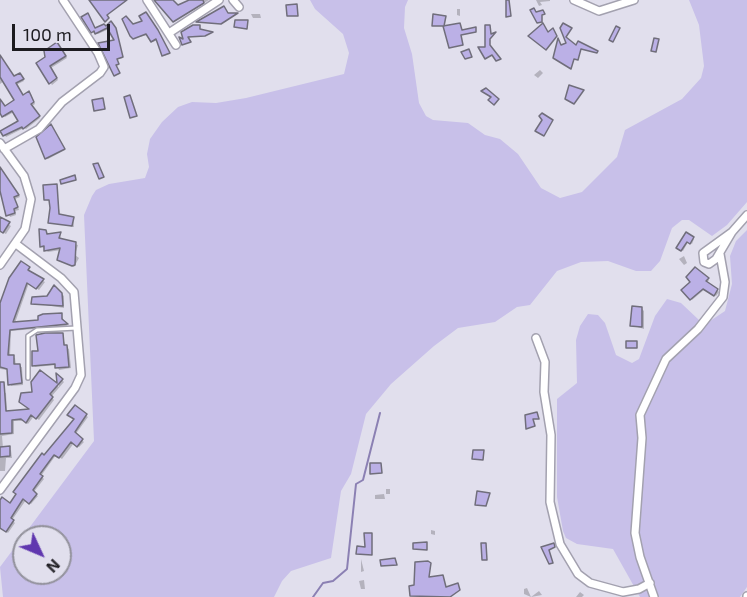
<!DOCTYPE html>
<html>
<head>
<meta charset="utf-8">
<style>
  body { margin:0 }
  #map { position:relative; width:747px; height:597px; overflow:hidden; background:#e1dfed; font-family:"Exo 2",sans-serif }
  canvas { display:block }
  .north { position:absolute; left:12px; top:525px; width:60px; height:60px; box-sizing:border-box; background:#e1dfed; border:2px solid #92919b; border-radius:50%; rotate:134deg; font-size:16px; font-weight:700; line-height:24px; text-align:center; color:#1c1b20 }
  .north::after { content:''; display:block; margin:auto; width:21px; height:27px; background:#6037af; clip-path:polygon(50% 0,100% 100%,50% 72%,0 100%) }
  .scale { position:absolute; left:12px; top:24px; width:98px; height:27px; box-sizing:border-box; border:3px solid #1c1b20; border-top:0; padding-left:8px; font-size:18px; line-height:21px; white-space:nowrap; color:#1c1b20; -webkit-text-stroke:4px #e1dfed; paint-order:stroke }
</style>
</head>
<body>
<div id="map">
<canvas width="747" height="597"></canvas>
<div class="north">N</div>
<div class="scale">100 m</div>
</div>
<script>
const ctx = document.querySelector('canvas').getContext('2d');
ctx.lineJoin = 'round';
function fillPath(path, color) {
  ctx.fillStyle = color;
  ctx.fill(path, 'evenodd');
}
function shape(rows) {
  const path = new Path2D();
  for (const r of rows) {
    path.moveTo(r[0], r[1]);
    for (let i = 2; i < r.length; i += 2) path.lineTo(r[i], r[i + 1]);
  }
  return path;
}
function strokePath(path, color, width, dash) {
  ctx.strokeStyle = color;
  ctx.lineWidth = width;
  ctx.lineCap = dash ? 'butt' : 'round';
  ctx.setLineDash(dash || []);
  ctx.stroke(path);
}
fillPath(shape([
  [310,0,408,0,405,7,404,28,412,54,419,103,426,116,433,120,468,123,485,135,500,139,518,154,541,188,560,198,582,192,617,157,625,130,682,99,701,78,704,66,699,25,689,0,747,0,747,202,727,225,712,236,689,220,682,220,672,228,660,261,651,271,636,271,608,261,581,262,557,271,530,305,517,307,495,322,458,328,434,346,391,384,366,414,351,474,341,491,331,558,291,571,282,581,274,597,3,597,0,567,94,441,84,215,92,196,96,190,109,184,145,178,149,167,147,154,150,139,162,122,178,107,192,102,216,103,246,98,344,74,349,53,343,34,315,9],
  [24,537,60,537,60,573,24,573],
  [747,230,747,587,740,597,640,597,613,549,577,544,566,538,563,531,557,497,557,399,577,383,576,340,580,326,588,314,598,315,605,323,616,355,632,363,639,359,655,316,667,299,681,303,699,320,710,321,725,311,732,284,730,256,736,241]
]), '#c8c0e9');
fillPath(shape([
  [93,0,126,0,107,15,107,22],
  [155,0,171,0,178,7,194,0,209,0,175,21],
  [536,0,550,0,550,1,540,2,542,5,539,6],
  [457,9,460,9,460,16,457,15],
  [251,14,260,14,261,18,253,18],
  [147,15,170,54,164,56,158,40,153,42,148,35,134,38,133,26,144,21],
  [83,17,95,30,106,28,111,23,116,30,123,58,116,60,119,65,116,66,120,74,115,75,100,44,116,41,109,29,98,34,93,33],
  [59,46,67,58,51,68,58,80,52,85,38,63],
  [0,58,14,78,21,76,24,81,16,85,23,96,31,94,35,104,32,106,40,118,26,129,24,128,6,137,2,131,20,121,14,112,5,117,0,111,0,100,5,107,16,100,4,81,0,84],
  [540,70,543,73,538,78,534,75],
  [57,137,65,150,48,159,46,158],
  [0,168,20,197,15,199,19,210,15,211,16,215,10,217,0,185],
  [56,185,60,216,73,218,74,227,50,222,50,201,46,200],
  [0,219,11,226,6,234,0,231],
  [45,231,48,235,60,233,61,240,78,245,75,255,79,258,74,267,59,260,61,250,48,252,41,246],
  [686,234,694,239,692,244,688,242,683,251,678,248],
  [684,256,687,263,684,265,679,259],
  [29,268,29,273,45,282,39,290,29,283,15,323,40,321,61,315,67,326,11,331,10,356,15,358,16,366,22,367,23,385,11,386,8,370,0,369,0,306],
  [697,269,709,280,707,283,719,292,716,296,705,289,692,300,683,290,692,282],
  [55,288,64,296,64,308,33,303,48,298],
  [642,309,644,311,644,329,634,326],
  [62,335,66,347,69,349,71,368,59,370,57,365,35,367,33,365,40,352],
  [41,372,59,387,58,376,64,382,51,397,54,400,39,420,34,416,28,424,24,421,14,421,14,434,2,436,3,448,11,450,12,458,6,458,5,471,0,471,0,391,6,393,7,412,33,411,34,393],
  [75,407,88,417,75,435,84,442,79,447,74,443,62,459,56,455,41,476,44,479,33,493,38,496,31,504,26,500,12,520,15,523,8,533,0,526,0,503,11,505,44,457,76,419],
  [386,489,390,489,390,494,386,494],
  [384,494,385,499,375,499,375,495],
  [431,530,435,531,435,535,431,534],
  [361,559,364,571,361,572],
  [364,580,365,589,361,589,359,581],
  [527,588,531,597,524,594,524,589],
  [539,591,542,595,531,597],
  [580,592,584,595,582,597,576,597]
]), '#0003');
strokePath(shape([
  [313,597,323,583,333,581,347,569,356,484,363,480,380,413]
]), '#8b80b3', 2);
const building = shape([
  [89,0,127,0,107,15,109,18,105,22,89,0],
  [154,0,173,0,178,5,189,0,203,0,204,3,173,22,154,0],
  [506,0,509,0,511,16,506,17,506,0],
  [297,4,298,16,287,16,286,5,297,4],
  [224,6,228,13,238,13,221,24,196,22,224,6],
  [534,8,536,12,543,10,545,14,542,15,542,22,537,23,530,10,534,8],
  [146,12,158,30,170,53,162,56,156,39,151,42,146,34,133,39,130,36,122,19,126,16,133,24,142,21,139,16,146,12],
  [88,13,95,28,104,24,106,26,111,21,116,28,123,57,117,59,119,64,116,65,120,73,114,76,98,43,114,40,107,28,95,34,94,31,91,33,81,17,88,13],
  [433,14,446,16,444,26,432,26,433,14],
  [235,20,248,20,247,29,234,27,235,20],
  [460,23,462,30,476,27,476,32,461,35,463,45,449,48,443,26,460,23],
  [543,23,548,32,553,28,557,36,546,50,528,36,543,23],
  [563,23,572,28,566,37,576,45,578,41,598,51,597,53,581,49,578,60,574,59,571,69,553,58,558,38,561,45,566,43,560,28,563,23],
  [193,25,200,25,200,29,213,32,205,36,188,37,191,42,182,45,179,37,183,39,181,32,193,25],
  [485,25,490,25,491,34,496,32,490,39,490,45,501,59,496,61,492,55,485,59,478,47,485,47,485,25],
  [616,26,620,28,613,42,609,40,616,26],
  [654,38,659,39,656,52,651,51,654,38],
  [57,42,66,56,50,66,57,78,49,84,36,63,45,57,44,51,57,42],
  [469,49,472,57,465,59,461,52,469,49],
  [0,55,14,76,20,73,24,79,16,83,23,95,29,91,34,102,31,104,40,116,23,129,22,127,3,136,0,131,18,121,12,111,2,117,0,113,0,99,5,106,14,100,0,77,0,55],
  [569,85,584,90,574,104,565,99,569,85],
  [486,88,499,99,494,105,488,100,491,97,481,91,486,88],
  [130,95,137,116,130,118,124,97,130,95],
  [103,98,105,109,94,111,92,100,103,98],
  [542,113,553,120,544,136,535,131,542,120,539,116,542,113],
  [51,124,65,149,45,159,36,137,51,124],
  [98,163,104,177,99,179,93,164,98,163],
  [0,167,19,195,14,197,18,207,14,209,15,213,6,216,0,191,0,167],
  [75,175,76,180,61,184,60,180,75,175],
  [57,184,59,214,74,217,72,226,48,223,50,208,49,200,44,200,43,185,57,184],
  [0,217,10,222,3,233,0,231,0,217],
  [39,229,46,230,47,234,61,232,59,238,76,242,75,265,72,266,57,260,60,248,44,251,44,246,40,247,39,229],
  [686,232,694,237,690,244,687,242,681,251,676,248,686,232],
  [21,261,30,267,28,270,44,279,36,289,27,283,13,322,38,320,38,316,43,314,62,313,62,319,68,324,10,330,8,355,14,355,14,364,20,364,22,383,8,385,7,369,0,367,0,303,9,278,21,261],
  [695,267,709,278,706,281,718,289,714,296,703,289,690,300,681,290,690,282,686,277,695,267],
  [54,285,62,293,63,306,31,304,32,297,47,296,54,285],
  [632,306,642,307,642,327,630,326,632,306],
  [45,333,63,333,64,345,67,345,69,367,55,368,55,364,32,366,32,351,38,351,36,335,45,333],
  [626,341,637,341,637,348,626,348,626,341],
  [40,370,57,383,56,373,63,379,50,394,53,397,36,419,31,415,26,423,21,419,12,420,12,433,0,434,0,382,4,382,6,411,29,409,19,402,21,393,32,392,31,382,40,370],
  [75,405,87,414,75,432,83,439,77,447,71,442,59,458,54,455,40,474,43,476,33,490,37,494,29,504,23,499,11,518,14,520,6,532,0,528,0,500,2,497,10,503,16,494,13,492,42,453,44,455,74,419,67,415,75,405],
  [537,412,539,419,533,419,535,426,526,429,525,415,537,412],
  [10,446,10,456,0,457,0,447,10,446],
  [473,450,484,450,483,460,472,459,473,450],
  [370,463,381,463,382,473,370,474,370,463],
  [477,491,490,493,486,506,475,505,477,491],
  [364,533,372,533,372,555,356,554,357,546,365,547,364,533],
  [427,542,427,550,413,549,413,543,427,542],
  [481,543,486,543,487,560,482,560,481,543],
  [554,543,555,547,549,550,553,563,549,564,541,547,554,543],
  [395,558,397,565,381,566,380,560,395,558],
  [428,561,431,563,429,577,443,575,446,587,458,583,460,590,450,597,410,596,409,586,414,585,415,562,428,561]
]);
fillPath(building, '#bbb0e6');
strokePath(building, '#706e7b', 1.5);
const service = shape([
  [28,378,28,336,37,330,77,328]
]);
const minor = shape([
  [147,0,176,45],
  [233,0,239,7],
  [574,0,599,11,634,0],
  [169,33,219,0],
  [0,143,24,176,31,199,25,229,0,265],
  [4,149,39,129,62,102,100,73,104,67,98,53,63,0],
  [732,232,703,253,704,262,709,264,716,259,732,232,747,215],
  [536,338,545,362,544,392,551,435,550,502,560,544,578,574,590,583,623,592,639,589,650,583],
  [0,490,75,388,81,375,74,292,61,278,16,244],
  [654,597,640,557,635,533,642,438,640,415,666,359,698,329,723,297,725,282,720,254],
  [747,597,747,596]
]);
strokePath(service, '#a3a1af', 6);
strokePath(minor, '#a3a1af', 10);
strokePath(service, '#fff', 3);
strokePath(minor, '#fff', 7);
</script>
</body>
</html>
